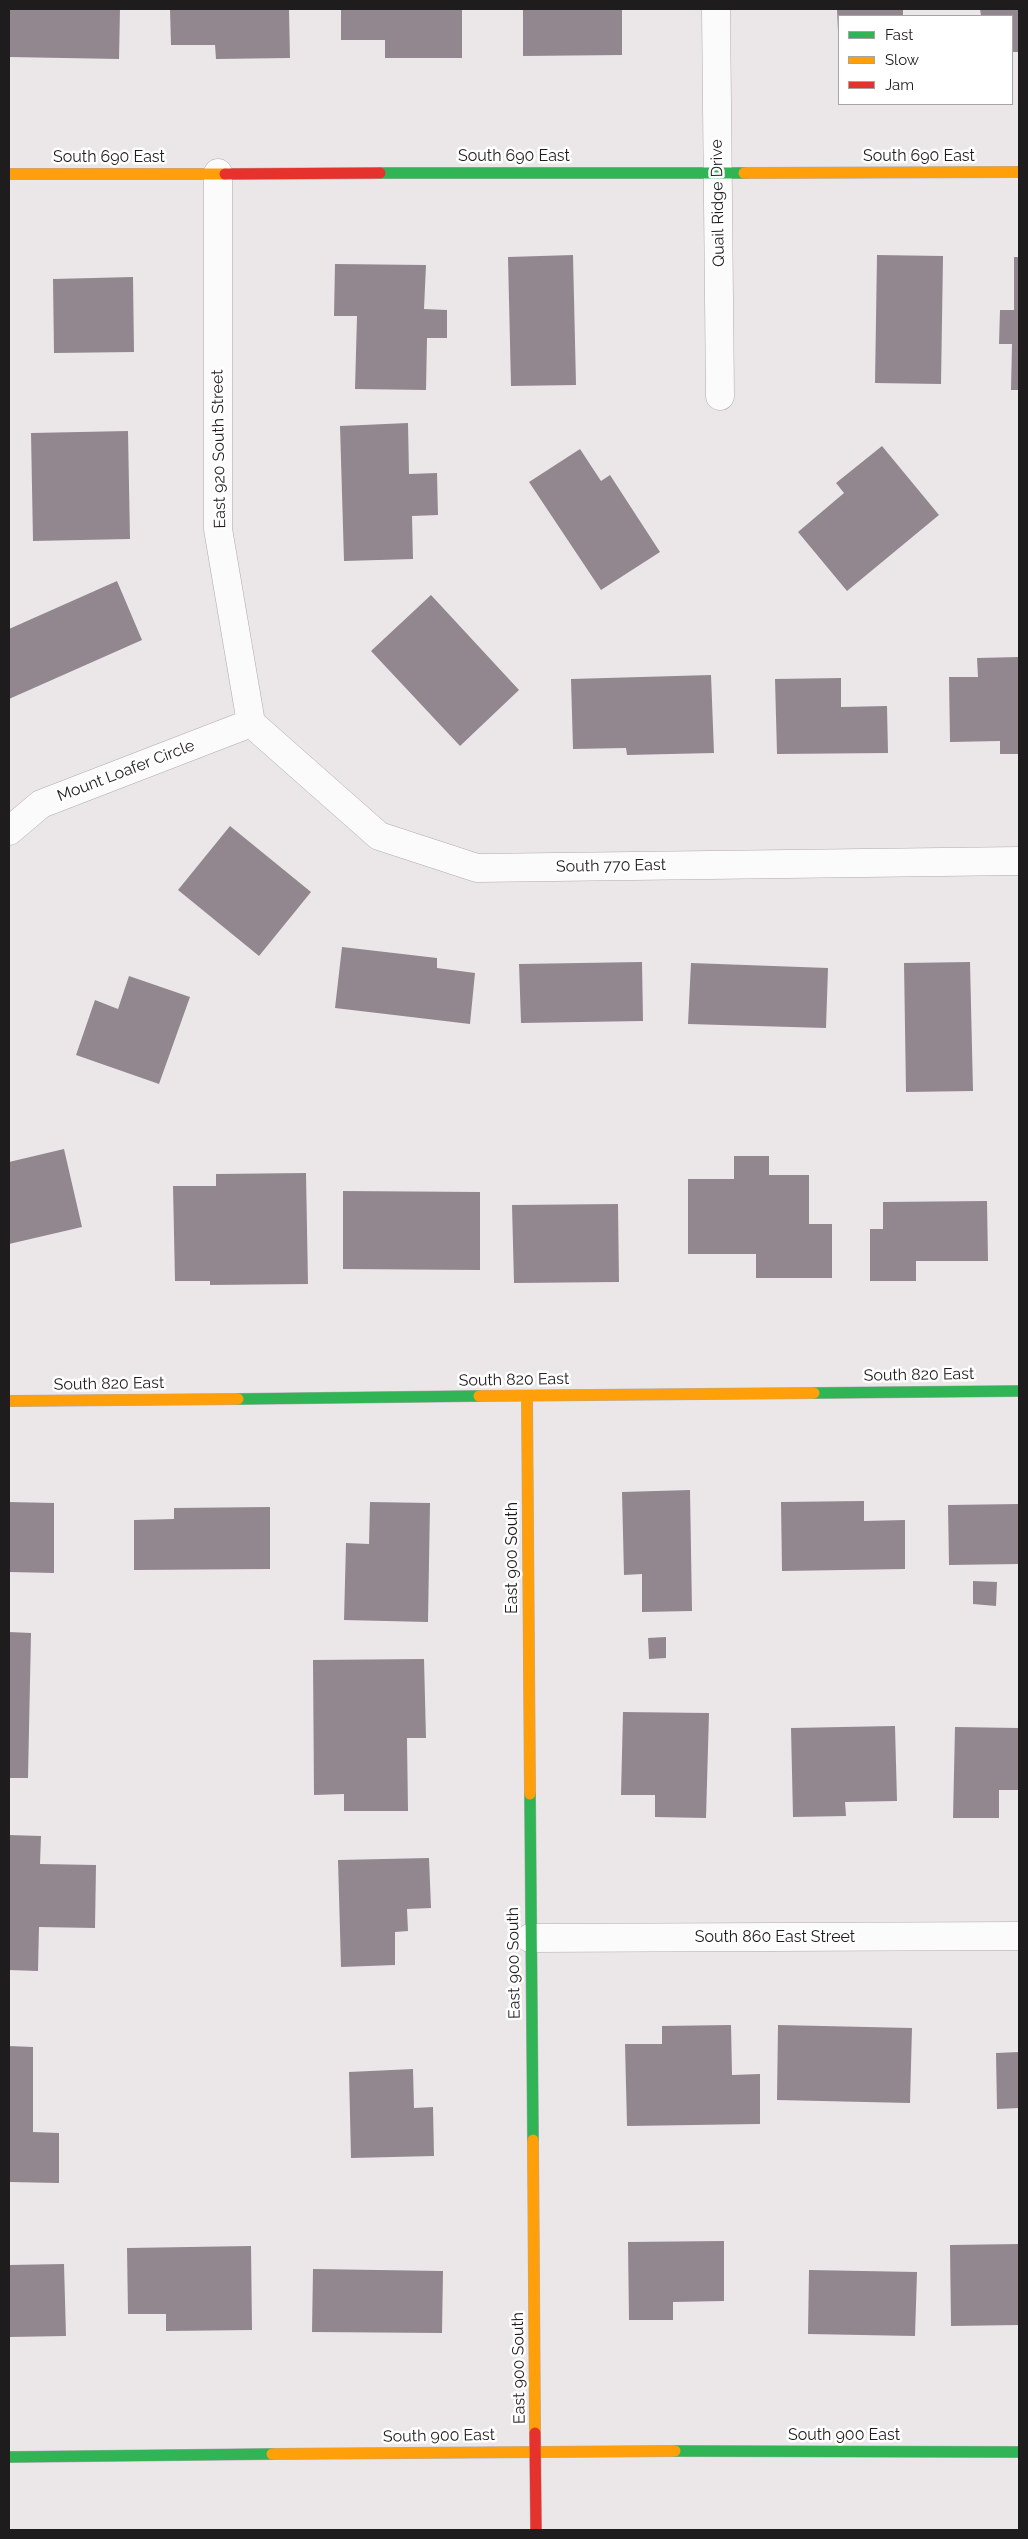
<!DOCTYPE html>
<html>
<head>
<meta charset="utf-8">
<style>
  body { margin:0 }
  #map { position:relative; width:1028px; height:2539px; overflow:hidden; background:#ebe7e9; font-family:Raleway,sans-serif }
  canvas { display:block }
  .frame { position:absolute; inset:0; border:10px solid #1f1c1e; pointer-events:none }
  .legend { position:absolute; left:838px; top:15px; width:175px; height:90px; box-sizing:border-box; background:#fff; border:1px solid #a5a4a5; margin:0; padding:6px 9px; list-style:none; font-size:15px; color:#1f1c1e }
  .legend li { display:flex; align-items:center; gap:10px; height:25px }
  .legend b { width:25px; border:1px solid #a5a4a5 }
</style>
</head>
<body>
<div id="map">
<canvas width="1028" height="2539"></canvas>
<div class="frame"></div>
<ul class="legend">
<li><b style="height:6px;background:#30b455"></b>Fast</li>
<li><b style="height:6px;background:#ff9f0a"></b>Slow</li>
<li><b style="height:6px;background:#e5322d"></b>Jam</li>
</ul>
</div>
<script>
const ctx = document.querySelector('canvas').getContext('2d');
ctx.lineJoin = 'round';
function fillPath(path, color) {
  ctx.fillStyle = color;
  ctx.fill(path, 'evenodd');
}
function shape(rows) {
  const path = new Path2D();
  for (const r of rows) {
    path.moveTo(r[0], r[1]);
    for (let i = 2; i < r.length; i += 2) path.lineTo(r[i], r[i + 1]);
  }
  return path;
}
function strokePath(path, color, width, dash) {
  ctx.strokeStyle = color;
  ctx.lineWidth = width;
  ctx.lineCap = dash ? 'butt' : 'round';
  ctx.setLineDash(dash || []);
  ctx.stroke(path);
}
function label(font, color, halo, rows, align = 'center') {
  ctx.font = font + ' Raleway,sans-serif';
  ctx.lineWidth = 5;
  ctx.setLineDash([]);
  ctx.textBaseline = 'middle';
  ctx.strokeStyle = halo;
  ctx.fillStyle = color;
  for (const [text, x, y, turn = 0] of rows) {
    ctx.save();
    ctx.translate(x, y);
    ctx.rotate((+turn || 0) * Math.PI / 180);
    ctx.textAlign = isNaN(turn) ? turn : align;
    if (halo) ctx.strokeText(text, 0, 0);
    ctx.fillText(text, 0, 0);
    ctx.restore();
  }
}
fillPath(shape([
  [9,9,120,9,119,59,9,57],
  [170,9,289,9,290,58,216,59,215,45,171,45],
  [341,9,462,9,462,58,385,58,385,40,341,40],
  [523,9,622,9,622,55,523,56],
  [837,9,903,9,903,16,839,16,838,31],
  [980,9,1019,9,1019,52,1012,52,1012,16,981,16],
  [573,255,576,385,511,386,508,257],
  [877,255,943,256,941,384,875,383],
  [1014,257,1019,257,1019,390,1011,390,1012,344,999,344,1000,310,1014,310],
  [335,264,426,265,424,309,447,310,447,338,427,338,426,390,355,389,357,316,334,316],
  [133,277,134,352,54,353,53,279],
  [408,423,409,474,437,473,438,515,412,516,413,559,344,561,340,426],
  [128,431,130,539,33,541,31,433],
  [882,446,939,515,847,591,798,532,844,493,836,483],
  [580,449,601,481,610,475,660,552,601,590,529,482],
  [117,581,142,640,9,699,9,629],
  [431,595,519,690,460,746,371,651],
  [1019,657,1019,754,1000,754,1000,741,950,742,949,677,978,677,977,658],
  [711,675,714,753,627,755,626,748,573,749,571,679],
  [841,678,841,707,887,706,888,753,777,754,775,679],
  [230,826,311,892,259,956,178,890],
  [342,947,437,958,437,968,475,973,470,1024,335,1008],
  [642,962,643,1021,521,1023,519,964],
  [970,962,973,1091,906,1092,904,963],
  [691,963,828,968,826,1028,688,1024],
  [129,976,190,997,159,1084,76,1055,95,1000,118,1009],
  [64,1149,82,1227,9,1244,9,1162],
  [734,1156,769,1156,769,1175,809,1175,809,1224,832,1224,832,1278,756,1278,756,1254,688,1254,688,1179,734,1179],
  [306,1173,308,1284,210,1285,210,1281,175,1281,173,1186,216,1186,216,1174],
  [343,1191,480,1192,480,1270,343,1269],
  [987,1201,988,1261,916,1261,916,1281,870,1281,870,1229,883,1229,883,1202],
  [618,1204,619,1282,514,1283,512,1205],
  [690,1490,692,1611,642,1612,642,1574,624,1575,622,1492],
  [864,1501,864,1521,905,1520,905,1569,782,1571,781,1502],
  [9,1502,54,1503,54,1573,9,1572],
  [370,1502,430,1503,428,1622,344,1620,346,1543,369,1544],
  [1019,1504,1019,1564,949,1565,948,1505],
  [270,1507,270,1569,134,1570,134,1520,174,1519,174,1508],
  [973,1581,997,1582,996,1606,973,1604],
  [9,1632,31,1633,28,1778,9,1778],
  [666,1637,666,1658,649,1659,648,1638],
  [424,1659,426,1738,407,1738,408,1811,344,1811,344,1794,314,1795,313,1660],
  [623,1712,709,1713,706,1818,655,1817,655,1795,621,1795],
  [895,1726,897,1801,845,1802,846,1816,793,1817,791,1728],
  [955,1727,1019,1728,1019,1790,999,1790,999,1818,953,1818],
  [9,1835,41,1836,40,1864,96,1865,95,1928,39,1927,38,1971,9,1970],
  [429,1858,431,1908,407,1909,408,1931,395,1932,395,1965,341,1967,338,1860],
  [731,2025,732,2075,760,2074,760,2124,627,2126,625,2044,662,2044,662,2026],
  [778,2025,912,2028,910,2103,777,2100],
  [9,2046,33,2047,33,2132,59,2133,59,2183,9,2182],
  [1019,2052,1019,2108,997,2109,996,2053],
  [413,2069,414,2108,433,2107,434,2156,351,2158,349,2072],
  [724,2241,724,2301,673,2302,673,2320,629,2320,628,2242],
  [1019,2244,1019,2325,951,2326,950,2245],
  [251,2246,252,2330,166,2331,166,2314,128,2314,127,2248],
  [64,2264,66,2336,9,2337,9,2265],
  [313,2269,443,2271,442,2333,312,2332],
  [809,2270,917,2272,915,2336,808,2334]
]), '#92878e');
const street = shape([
  [716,9,720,396],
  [218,173,218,529,251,723],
  [251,723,379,836,477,868,1019,861],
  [9,831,41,804,251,723],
  [530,1938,1019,1936]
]);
const fast = shape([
  [380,173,744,173],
  [814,1393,1019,1391],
  [238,1399,479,1396],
  [530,1794,533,2140],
  [675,2451,1019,2452],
  [9,2457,272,2454]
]);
const slow = shape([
  [744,173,1019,172],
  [9,174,225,174],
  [479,1396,814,1393],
  [527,1396,530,1794],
  [9,1401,238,1399],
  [533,2140,535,2433],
  [272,2454,675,2451]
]);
const jam = shape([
  [225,174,380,173],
  [535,2433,536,2530]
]);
strokePath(street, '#afacae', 29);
strokePath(fast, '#afacae', 12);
strokePath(slow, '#afacae', 12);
strokePath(jam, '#afacae', 12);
strokePath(street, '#fcfbfc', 28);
strokePath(fast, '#30b455', 11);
strokePath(slow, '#ff9f0a', 11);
strokePath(jam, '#e5322d', 11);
label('16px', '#1f1c1e', '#fff', [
  ["South 690 East",514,156],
  ["South 690 East",919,156],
  ["South 690 East",109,157],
  ["Quail Ridge Drive",718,203,-91],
  ["East 920 South Street",219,449,-91],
  ["Mount Loafer Circle",126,771,-21],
  ["South 770 East",611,866,-1],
  ["South 820 East",919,1375,-1],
  ["South 820 East",514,1380,-1],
  ["South 820 East",109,1384,-1],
  ["East 900 South",512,1558,-90],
  ["South 860 East Street",775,1937],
  ["East 900 South",514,1963,-91],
  ["East 900 South",519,2368,-91],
  ["South 900 East",844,2435],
  ["South 900 East",439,2436,-1]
]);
</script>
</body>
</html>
